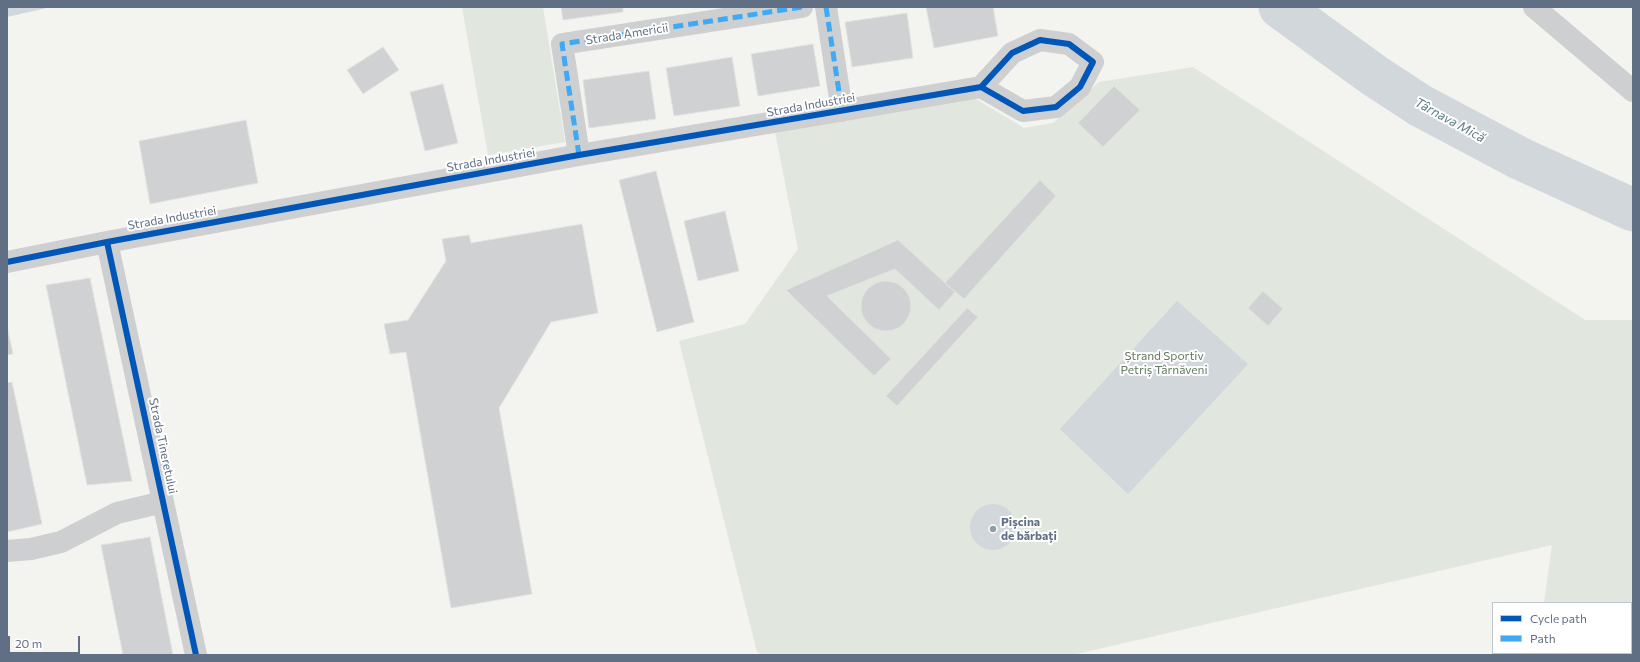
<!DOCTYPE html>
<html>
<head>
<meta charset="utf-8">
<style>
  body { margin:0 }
  #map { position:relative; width:1640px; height:662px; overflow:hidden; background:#f3f3f0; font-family:Commissioner,sans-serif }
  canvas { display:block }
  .frame { position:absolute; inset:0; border:8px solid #606f84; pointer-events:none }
  .legend { position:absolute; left:1492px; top:602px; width:140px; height:52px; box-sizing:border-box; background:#fff; border:1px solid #bfc5ce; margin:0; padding:5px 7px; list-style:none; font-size:12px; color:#606f84 }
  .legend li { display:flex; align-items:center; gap:8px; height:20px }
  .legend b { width:20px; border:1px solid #bfc5ce }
  .scale { position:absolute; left:8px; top:636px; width:72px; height:18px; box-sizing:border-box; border:2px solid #606f84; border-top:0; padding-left:5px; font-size:12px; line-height:14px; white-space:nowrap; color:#606f84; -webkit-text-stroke:3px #fff; paint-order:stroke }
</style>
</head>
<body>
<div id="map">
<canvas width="1640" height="662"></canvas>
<div class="frame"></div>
<ul class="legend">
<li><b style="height:5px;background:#0057b8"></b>Cycle path</li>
<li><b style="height:5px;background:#3fa9f5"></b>Path</li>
</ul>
<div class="scale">20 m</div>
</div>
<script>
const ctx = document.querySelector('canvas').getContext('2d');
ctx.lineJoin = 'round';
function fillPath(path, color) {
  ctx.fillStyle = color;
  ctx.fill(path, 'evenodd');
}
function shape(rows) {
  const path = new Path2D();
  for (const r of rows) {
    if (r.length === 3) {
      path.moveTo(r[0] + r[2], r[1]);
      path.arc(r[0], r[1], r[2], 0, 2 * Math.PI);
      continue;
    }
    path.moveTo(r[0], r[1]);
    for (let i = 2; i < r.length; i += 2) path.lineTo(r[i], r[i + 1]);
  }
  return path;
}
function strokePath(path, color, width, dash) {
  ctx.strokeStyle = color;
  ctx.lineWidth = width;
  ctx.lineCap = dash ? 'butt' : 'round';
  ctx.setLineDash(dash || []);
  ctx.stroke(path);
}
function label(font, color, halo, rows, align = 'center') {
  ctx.font = font + ' Commissioner,sans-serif';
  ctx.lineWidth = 4;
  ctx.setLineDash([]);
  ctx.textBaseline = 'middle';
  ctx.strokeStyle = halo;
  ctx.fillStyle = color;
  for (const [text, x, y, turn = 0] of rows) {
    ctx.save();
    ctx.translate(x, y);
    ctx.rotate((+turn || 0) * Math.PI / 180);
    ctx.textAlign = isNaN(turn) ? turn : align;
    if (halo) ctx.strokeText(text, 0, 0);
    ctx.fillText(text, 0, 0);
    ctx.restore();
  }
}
fillPath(shape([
  [462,7,543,7,565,142,488,155],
  [1193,67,1585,320,1633,320,1633,655,1537,655,1537,653,1631,653,1631,603,1544,603,1552,545,1072,655,763,655,757,652,679,341,745,324,798,249,773,122,963,91,1024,128,1053,123,1099,82]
]), '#e1e6de');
fillPath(shape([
  [7,7,51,7,7,17],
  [1177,301,1248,364,1128,494,1060,429],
  [993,527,23]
]), '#d1d7da');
strokePath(shape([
  [1280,7,1375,76,1421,106,1521,159,1633,210]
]), '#d1d7da', 43);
const building = shape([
  [561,7,623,7,623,12,563,20,561,7],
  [926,7,993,7,998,36,934,48,926,7],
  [907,13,913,58,852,67,845,22,907,13],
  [813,44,820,86,758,96,751,54,813,44],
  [383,47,399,70,363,94,347,70,383,47],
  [732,57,740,106,674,116,666,68,732,57],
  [649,71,656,119,589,128,583,80,649,71],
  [443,84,458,143,425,151,410,92,443,84],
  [1114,86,1140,110,1103,147,1078,123,1114,86],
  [246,120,258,183,150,204,139,141,246,120],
  [656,171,694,322,657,332,619,180,656,171],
  [1040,180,1056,196,964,299,945,283,1040,180],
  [725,211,739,271,698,281,684,221,725,211],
  [582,224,598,313,551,322,499,408,532,594,451,608,406,352,390,354,384,324,408,320,446,261,442,239,469,235,471,243,582,224],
  [898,240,955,292,939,310,895,269,827,296,891,359,874,376,786,290,898,240],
  [90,278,132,481,87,485,46,285,90,278],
  [886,306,25],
  [1263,291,1283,309,1268,326,1248,308,1263,291],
  [967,308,978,317,897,406,886,396,967,308],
  [7,326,13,354,7,355,7,326],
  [12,382,42,524,7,532,7,383,12,382],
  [150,537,173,655,123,655,101,545,150,537]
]);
fillPath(building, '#d0d1d2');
strokePath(building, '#e2e2e1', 1);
strokePath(shape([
  [826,7,842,111],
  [1534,7,1633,91],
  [579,155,562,44,802,7],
  [107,242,196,655],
  [7,262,107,242,579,155,981,87,1012,53,1040,40,1069,44,1093,62,1080,87,1056,107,1023,111,981,87],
  [7,551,31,549,61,542,117,513,163,502]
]), '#cecfd0', 22);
strokePath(shape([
  [826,7,842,111],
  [579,155,562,44,802,7]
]), '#3fa9f5', 5, [10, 5]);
strokePath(shape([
  [107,242,196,655],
  [7,262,107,242,579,155,981,87,1012,53,1040,40,1069,44,1093,62,1080,87,1056,107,1023,111,981,87]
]), '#0057b8', 6);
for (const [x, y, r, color] of [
  [993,529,4,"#939daa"]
]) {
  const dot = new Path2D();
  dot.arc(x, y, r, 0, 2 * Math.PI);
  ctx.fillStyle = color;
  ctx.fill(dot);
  strokePath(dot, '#fff', 1.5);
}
label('12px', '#606f84', '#fff', [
  ["Strada Americii",627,34,-9],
  ["Strada Industriei",811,105,-10],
  ["Strada Industriei",491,160,-10],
  ["Strada Industriei",172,218,-10],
  ["Strada Tineretului",163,446,78]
]);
label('12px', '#627a60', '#fff', [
  ["Ștrand Sportiv",1164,356],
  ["Petriș Târnăveni",1164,370]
]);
label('bold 12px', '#606f84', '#fff', [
  ["Pișcina",1001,522],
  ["de bărbați",1001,536]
], 'left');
label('italic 13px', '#607989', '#fff', [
  ["Târnava Mică",1450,120,29]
]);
</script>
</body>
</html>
